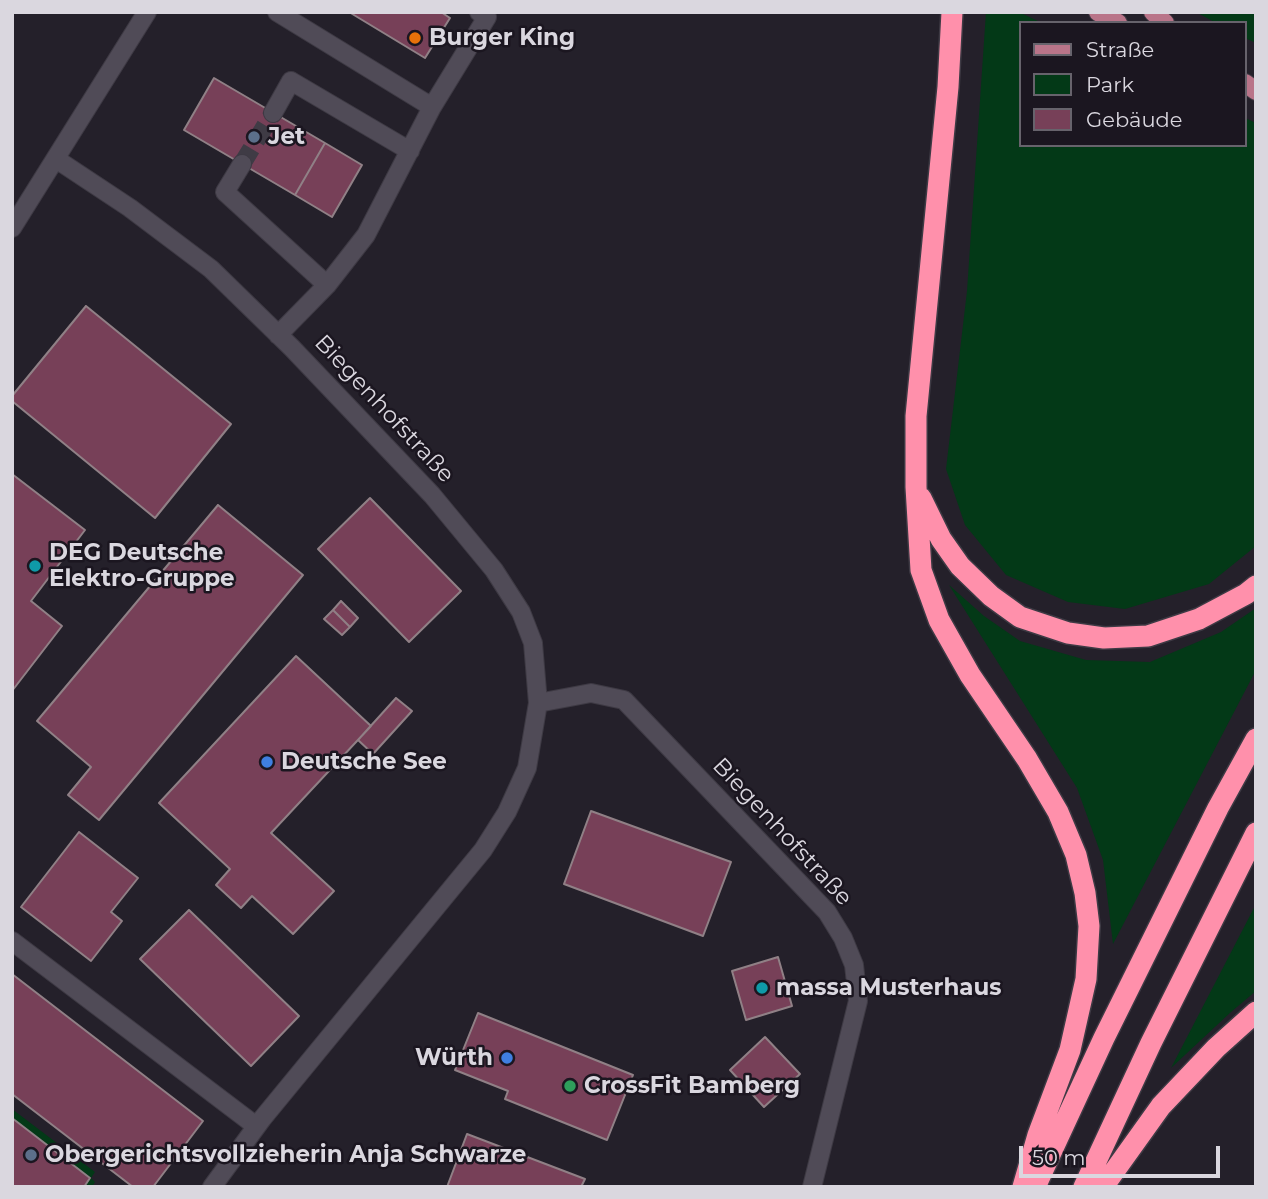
<!DOCTYPE html>
<html>
<head>
<meta charset="utf-8">
<style>
  body { margin:0 }
  #map { position:relative; width:1268px; height:1199px; overflow:hidden; background:#24202a; font-family:Montserrat,sans-serif }
  canvas { display:block }
  .frame { position:absolute; inset:0; border:14px solid #dad7df; pointer-events:none }
  .legend { position:absolute; left:1019px; top:21px; width:228px; height:126px; box-sizing:border-box; background:#1b1620; border:2px solid #67636c; margin:0; padding:9px 12px; list-style:none; font-size:21px; color:#dad7df }
  .legend li { display:flex; align-items:center; gap:14px; height:35px }
  .legend b { width:35px; border:2px solid #67636c }
  .scale { position:absolute; left:1019px; top:1146px; width:201px; height:32px; box-sizing:border-box; border:4px solid #dad7df; border-top:0; padding-left:9px; font-size:21px; line-height:24px; white-space:nowrap; color:#dad7df; -webkit-text-stroke:5px #1b1620; paint-order:stroke }
</style>
</head>
<body>
<div id="map">
<canvas width="1268" height="1199"></canvas>
<div class="frame"></div>
<ul class="legend">
<li><b style="height:9px;background:#b97489"></b>Straße</li>
<li><b style="height:19px;background:#033917"></b>Park</li>
<li><b style="height:19px;background:#774058"></b>Gebäude</li>
</ul>
<div class="scale">50 m</div>
</div>
<script>
const ctx = document.querySelector('canvas').getContext('2d');
ctx.lineJoin = 'round';
function fillPath(path, color) {
  ctx.fillStyle = color;
  ctx.fill(path, 'evenodd');
}
function shape(rows) {
  const path = new Path2D();
  for (const r of rows) {
    path.moveTo(r[0], r[1]);
    for (let i = 2; i < r.length; i += 2) path.lineTo(r[i], r[i + 1]);
  }
  return path;
}
function strokePath(path, color, width, dash) {
  ctx.strokeStyle = color;
  ctx.lineWidth = width;
  ctx.lineCap = dash ? 'butt' : 'round';
  ctx.setLineDash(dash || []);
  ctx.stroke(path);
}
function label(font, color, halo, rows, align = 'center') {
  ctx.font = font + ' Montserrat,sans-serif';
  ctx.lineWidth = 5;
  ctx.setLineDash([]);
  ctx.textBaseline = 'middle';
  ctx.strokeStyle = halo;
  ctx.fillStyle = color;
  for (const [text, x, y, turn = 0] of rows) {
    ctx.save();
    ctx.translate(x, y);
    ctx.rotate((+turn || 0) * Math.PI / 180);
    ctx.textAlign = isNaN(turn) ? turn : align;
    if (halo) ctx.strokeText(text, 0, 0);
    ctx.fillText(text, 0, 0);
    ctx.restore();
  }
}
fillPath(shape([
  [986,12,1019,12,1042,23,1021,23,1021,145,1245,145,1245,118,1256,123,1256,546,1209,584,1125,609,1068,602,1006,575,965,525,946,469,967,291],
  [1196,12,1256,12,1256,43,1245,38,1245,23,1216,23],
  [949,585,984,616,1020,641,1086,660,1150,662,1221,632,1256,608,1256,670,1113,944,1103,860,1077,788],
  [1256,904,1256,991,1231,1012,1171,1068],
  [12,1109,95,1172,91,1178,95,1182,92,1187,84,1187,90,1178,12,1118]
]), '#033917');
const building = shape([
  [349,12,441,12,450,18,425,58,349,12],
  [214,78,325,143,295,195,184,130,214,78],
  [325,143,362,165,332,217,295,195,325,143],
  [86,306,231,424,155,518,12,401,12,396,86,306],
  [12,474,85,530,31,601,62,626,12,691,12,474],
  [370,498,461,591,409,642,318,549,370,498],
  [218,505,303,575,99,820,68,795,91,767,37,721,218,505],
  [341,601,358,618,350,627,333,610,341,601],
  [333,610,350,627,342,635,324,619,333,610],
  [296,656,371,726,271,833,334,891,293,934,252,896,241,908,216,885,230,869,159,803,296,656],
  [396,698,412,711,373,754,358,740,396,698],
  [591,811,731,862,703,936,564,884,591,811],
  [79,832,138,878,111,912,122,921,91,961,21,907,79,832],
  [189,910,299,1016,251,1066,140,959,189,910],
  [778,957,792,1006,746,1020,732,971,778,957],
  [12,974,203,1121,153,1187,133,1187,12,1094,12,974],
  [478,1013,633,1075,607,1140,505,1099,508,1091,455,1070,478,1013],
  [765,1037,800,1074,764,1107,730,1070,765,1037],
  [12,1118,90,1178,84,1187,12,1187,12,1118],
  [467,1134,585,1179,581,1187,447,1187,467,1134]
]);
fillPath(building, '#774058');
strokePath(building, '#908086', 2);
strokePath(shape([
  [242,164,273,113]
]), '#3f3b45', 18, [18, 9]);
const minor = shape([
  [277,12,432,107],
  [273,113,291,81,410,151],
  [56,159,130,208,211,269,292,348,432,495,494,570,521,612,533,643,538,703,527,768,507,812,483,850,262,1119,212,1187],
  [242,164,225,192,327,285],
  [12,228,147,12],
  [278,335,327,285,366,235,432,107,487,17,479,12],
  [538,703,591,693,624,700,827,912,843,938,854,965,858,1001,812,1187],
  [12,941,256,1126]
]);
const major = shape([
  [1098,12,1118,23],
  [1153,12,1165,23],
  [1245,83,1256,91]
]);
const highway = shape([
  [952,12,948,87,916,416,916,487,921,570,939,620,970,675,1027,759,1058,812,1076,855,1085,893,1089,926,1086,979,1070,1050,1038,1135,1023,1187],
  [921,498,941,539,960,566,991,596,1020,617,1068,633,1104,638,1148,636,1199,619,1246,594,1256,586],
  [1035,1187,1104,1038,1218,808,1256,739],
  [1084,1187,1151,1043,1256,833],
  [1103,1187,1161,1106,1216,1048,1256,1012]
]);
strokePath(minor, '#3e3a44', 20);
strokePath(major, '#3e3a44', 20);
strokePath(highway, '#3e3a44', 24);
strokePath(minor, '#504b57', 18);
strokePath(major, '#b97489', 18);
strokePath(highway, '#ff90ab', 21);
for (const [x, y, r, color] of [
  [415,38,7,"#e8710a"],
  [254,137,7,"#5c6f8a"],
  [35,566,7,"#0f9aa8"],
  [267,762,7,"#3f7fe0"],
  [762,988,7,"#0f9aa8"],
  [507,1058,7,"#3f7fe0"],
  [570,1086,7,"#2e9e5b"],
  [31,1155,7,"#5c6f8a"]
]) {
  const dot = new Path2D();
  dot.arc(x, y, r, 0, 2 * Math.PI);
  ctx.fillStyle = color;
  ctx.fill(dot);
  strokePath(dot, '#1b1620', 2.5);
}
label('bold 23px', '#dad7df', '#1b1620', [
  ["Burger King",429,38],
  ["Jet",268,137],
  ["DEG Deutsche",49,553],
  ["Elektro-Gruppe",49,579],
  ["Deutsche See",281,762],
  ["massa Musterhaus",776,988],
  ["Würth",493,1058,"right"],
  ["CrossFit Bamberg",584,1086],
  ["Obergerichtsvollzieherin Anja Schwarze",45,1155]
], 'left');
label('23px', '#dad7df', '#1b1620', [
  ["Biegenhofstraße",384,409,47],
  ["Biegenhofstraße",782,832,47]
]);
</script>
</body>
</html>
